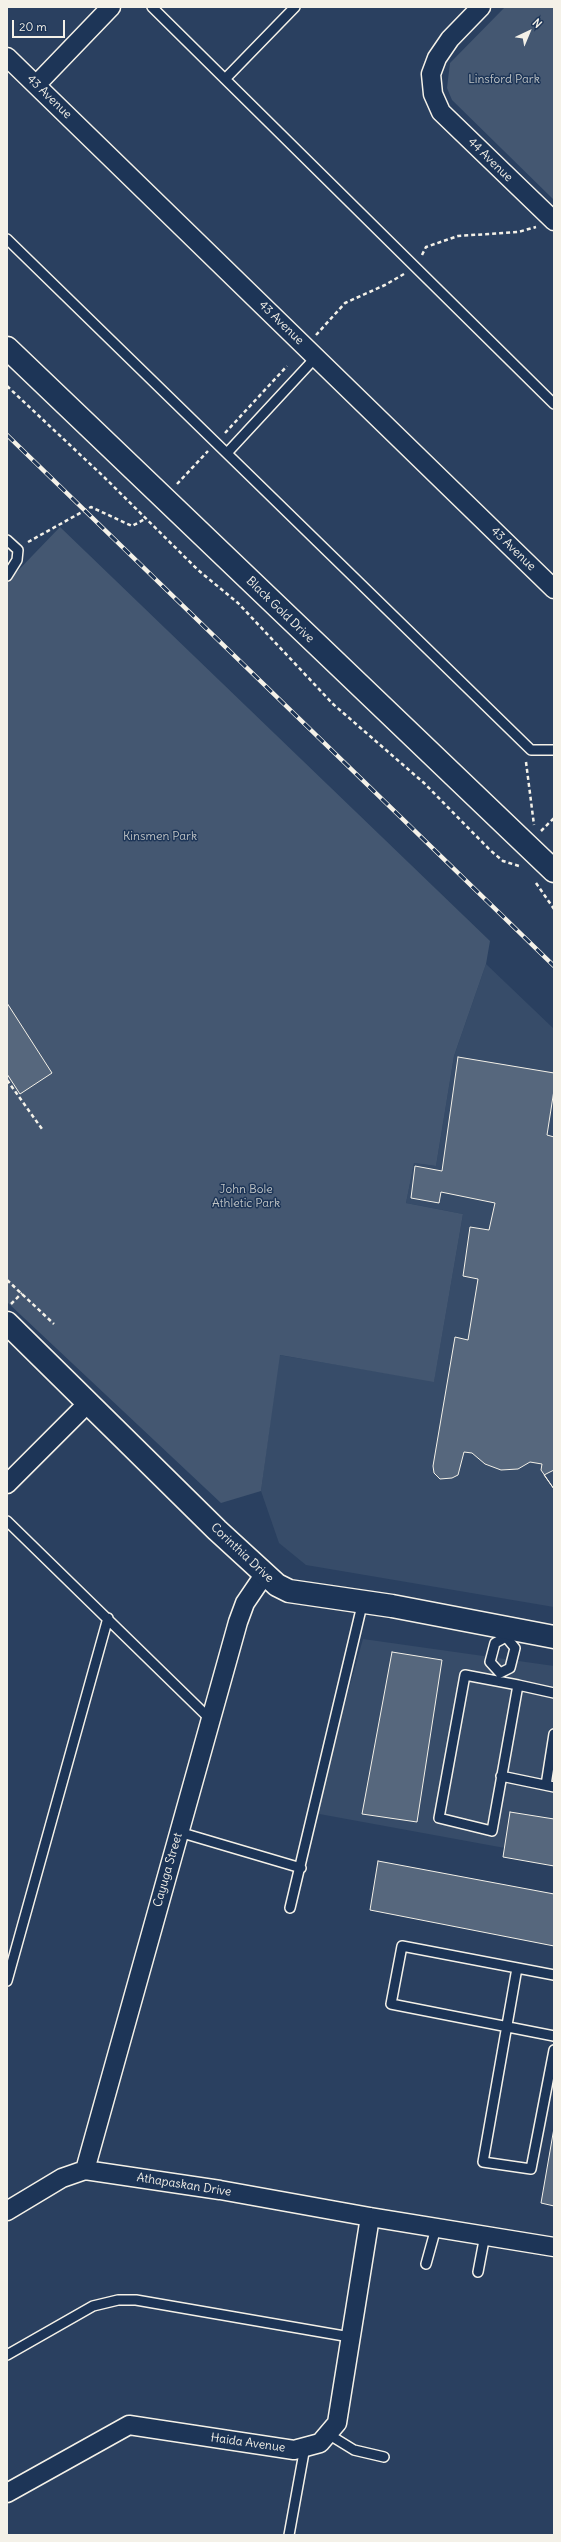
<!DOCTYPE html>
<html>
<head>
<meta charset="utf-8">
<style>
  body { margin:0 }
  #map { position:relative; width:561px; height:2542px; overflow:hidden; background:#2a4060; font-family:Delius,sans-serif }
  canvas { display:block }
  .frame { position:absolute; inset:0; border:8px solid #f4f1e8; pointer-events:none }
  .north { position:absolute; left:509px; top:12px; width:40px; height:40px; -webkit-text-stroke:3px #1d3557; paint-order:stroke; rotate:44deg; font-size:11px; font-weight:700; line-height:16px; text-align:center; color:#f4f1e8 }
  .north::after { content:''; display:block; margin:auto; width:14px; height:18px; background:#f4f1e8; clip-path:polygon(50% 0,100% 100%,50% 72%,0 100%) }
  .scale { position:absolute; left:12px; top:20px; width:53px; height:18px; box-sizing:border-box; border:2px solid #f4f1e8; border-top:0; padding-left:5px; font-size:12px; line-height:14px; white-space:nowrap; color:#f4f1e8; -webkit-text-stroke:3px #1d3557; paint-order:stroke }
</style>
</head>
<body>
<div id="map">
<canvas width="561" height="2542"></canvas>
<div class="frame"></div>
<div class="north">N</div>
<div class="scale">20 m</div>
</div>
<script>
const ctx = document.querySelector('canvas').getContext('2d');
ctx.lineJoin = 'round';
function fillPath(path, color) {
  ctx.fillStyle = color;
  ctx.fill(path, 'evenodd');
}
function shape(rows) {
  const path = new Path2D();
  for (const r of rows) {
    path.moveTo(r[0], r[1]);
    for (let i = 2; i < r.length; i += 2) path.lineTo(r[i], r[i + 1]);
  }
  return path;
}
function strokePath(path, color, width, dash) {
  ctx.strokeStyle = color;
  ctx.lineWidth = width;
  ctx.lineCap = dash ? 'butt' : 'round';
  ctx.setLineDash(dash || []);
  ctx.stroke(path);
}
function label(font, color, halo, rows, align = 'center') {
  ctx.font = font + ' Delius,sans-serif';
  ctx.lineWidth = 3;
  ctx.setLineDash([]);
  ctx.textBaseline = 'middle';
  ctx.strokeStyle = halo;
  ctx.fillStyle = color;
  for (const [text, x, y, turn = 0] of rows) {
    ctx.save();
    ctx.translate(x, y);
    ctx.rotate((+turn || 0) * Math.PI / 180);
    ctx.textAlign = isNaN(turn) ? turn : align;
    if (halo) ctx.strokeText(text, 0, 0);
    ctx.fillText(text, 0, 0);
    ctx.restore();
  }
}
fillPath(shape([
  [486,964,554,1029,554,1607,306,1565,279,1543,261,1491,279,1355,434,1381,463,1214,406,1203,414,1163,436,1166,454,1056],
  [363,1639,554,1666,554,1857,314,1813]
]), '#374c69');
fillPath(shape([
  [505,7,554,7,554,200,452,100,447,88,450,63],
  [60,527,490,941,486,964,454,1056,436,1166,414,1163,406,1203,463,1214,434,1382,280,1355,261,1491,221,1503,7,1302,7,582]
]), '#445771');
const building = shape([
  [7,1003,52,1073,20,1094,7,1074,7,1003],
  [458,1057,554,1073,554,1090,547,1135,554,1137,554,1489,541,1470,542,1464,530,1462,518,1469,501,1470,485,1464,472,1453,464,1452,458,1475,452,1478,440,1479,434,1473,433,1466,455,1337,468,1340,478,1279,463,1276,470,1227,489,1230,495,1203,441,1192,439,1203,411,1198,415,1166,442,1171,458,1057],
  [554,1470,554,1489,544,1475,554,1470],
  [392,1652,442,1660,417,1822,362,1814,392,1652],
  [510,1812,554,1819,554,1866,503,1857,510,1812],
  [378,1861,554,1894,554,1946,370,1910,378,1861],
  [554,2128,554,2206,541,2203,554,2128]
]);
fillPath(building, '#56677d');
strokePath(building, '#f4f1e8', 1);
const lane = shape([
  [152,7,554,404],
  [226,78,295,7],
  [7,239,531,750,554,750],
  [227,453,316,357],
  [7,540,18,550,17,560,7,576],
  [7,1521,210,1719],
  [500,1673,490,1662,495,1643,506,1637,508,1629],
  [500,1673,510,1668,515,1648,506,1637],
  [518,1685,492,1831,439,1818,465,1675,518,1685,554,1693],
  [501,1776,554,1787],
  [546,1785,554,1734],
  [179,1832,301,1868],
  [290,1908,363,1601],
  [517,1968,483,2162,531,2169,554,2050],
  [554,1975,402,1946,391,2004,554,2036],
  [7,1981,108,1618],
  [426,2264,436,2228],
  [478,2272,485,2235],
  [7,2355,93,2306,118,2300,136,2300,350,2337],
  [328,2434,354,2450,384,2457],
  [289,2535,305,2447]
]);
const street = shape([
  [481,7,450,39,437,58,431,74,433,94,441,112,554,221],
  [7,57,554,589],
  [36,85,111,7],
  [7,1484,89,1402],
  [85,2170,238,1622,245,1603,264,1575],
  [7,2211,62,2178,85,2170,220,2190,370,2217,554,2247],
  [7,2493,129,2425,294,2450,320,2443,337,2423,370,2217]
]);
const secondary = shape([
  [7,348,554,871],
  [7,1323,217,1530,277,1585,289,1591,392,1606,554,1637]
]);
strokePath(lane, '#f4f1e8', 12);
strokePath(street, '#f4f1e8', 21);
strokePath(secondary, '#f4f1e8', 25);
strokePath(shape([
  [422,255,426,247,458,236,518,232,536,227],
  [316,335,345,303,385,285,404,274],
  [7,386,104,477,198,570,238,603,333,704,424,783,490,850,503,861,519,866],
  [225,433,287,366],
  [177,484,208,451],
  [28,542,91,507,132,526,145,519],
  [526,762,534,825],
  [541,831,554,818],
  [536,883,554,909],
  [7,1080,42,1129],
  [7,1280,54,1324],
  [11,1304,22,1293]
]), '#f4f1e8', 2.5, [4, 3]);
strokePath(lane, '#1d3557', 9);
strokePath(street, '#1d3557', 18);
strokePath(secondary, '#1d3557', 22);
const rail = shape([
  [7,435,554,966]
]);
strokePath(rail, '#f4f1e8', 4.5);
strokePath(rail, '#1d3557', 3, [9]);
label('12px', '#bfc3c4', '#1d3557', [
  ["Linsford Park",504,80],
  ["Kinsmen Park",160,837],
  ["John Bole",246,1190],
  ["Athletic Park",246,1204]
]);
label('12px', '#f4f1e8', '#1d3557', [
  ["43 Avenue",49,97,44],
  ["44 Avenue",490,160,44],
  ["43 Avenue",281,323,44],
  ["43 Avenue",513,549,44],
  ["Black Gold Drive",280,610,44],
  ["Corinthia Drive",242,1553,43],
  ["Cayuga Street",168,1870,-74],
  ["Athapaskan Drive",184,2185,9],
  ["Haida Avenue",248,2443,8]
]);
</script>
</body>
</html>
